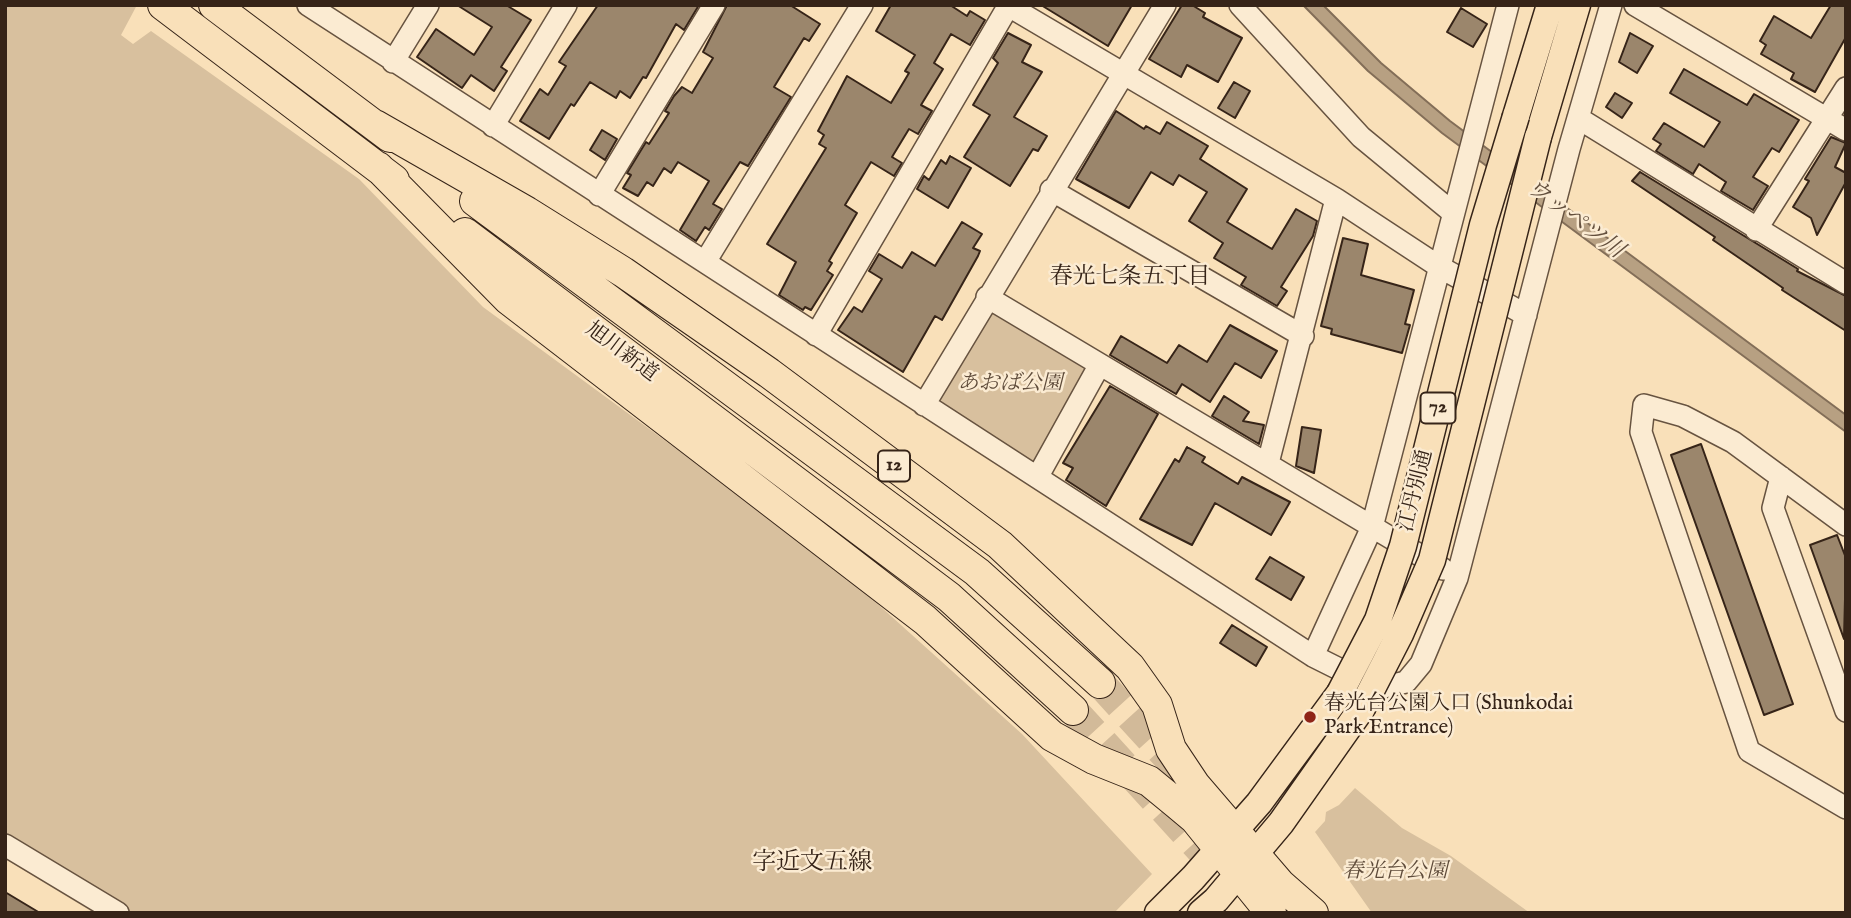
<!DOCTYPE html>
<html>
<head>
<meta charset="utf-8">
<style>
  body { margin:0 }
  #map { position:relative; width:1851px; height:918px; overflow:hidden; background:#f9e0b9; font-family:"IM FELL English",serif }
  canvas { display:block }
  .frame { position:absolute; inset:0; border:7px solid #362418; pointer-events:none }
</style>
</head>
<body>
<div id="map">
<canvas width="1851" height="918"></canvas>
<div class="frame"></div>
</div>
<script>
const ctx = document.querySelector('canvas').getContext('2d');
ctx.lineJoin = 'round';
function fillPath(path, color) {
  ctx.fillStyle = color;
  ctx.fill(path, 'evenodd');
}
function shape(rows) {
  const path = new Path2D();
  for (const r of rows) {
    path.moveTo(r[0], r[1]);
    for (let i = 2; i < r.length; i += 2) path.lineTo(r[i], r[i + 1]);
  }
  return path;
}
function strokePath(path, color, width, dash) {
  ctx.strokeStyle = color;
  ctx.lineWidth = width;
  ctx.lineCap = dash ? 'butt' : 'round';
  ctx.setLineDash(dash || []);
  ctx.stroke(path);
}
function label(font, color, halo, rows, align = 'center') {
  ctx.font = font + ' "IM FELL English","Noto Serif JP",serif';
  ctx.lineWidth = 5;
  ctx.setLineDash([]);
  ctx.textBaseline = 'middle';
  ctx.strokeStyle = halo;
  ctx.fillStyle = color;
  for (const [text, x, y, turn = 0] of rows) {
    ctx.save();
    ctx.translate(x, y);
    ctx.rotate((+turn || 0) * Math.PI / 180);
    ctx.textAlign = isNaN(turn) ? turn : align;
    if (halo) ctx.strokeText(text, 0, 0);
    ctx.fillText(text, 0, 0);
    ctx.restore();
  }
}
fillPath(shape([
  [5,5,137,5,121,35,133,44,151,31,359,179,483,307,678,450,871,598,1022,734,1152,874,1114,913,94,913,5,859],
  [987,297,1099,366,1038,476,924,405],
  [1355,788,1402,828,1451,856,1530,913,1372,913,1315,832,1325,821,1326,812,1339,805]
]), '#d8c09e');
const water = shape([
  [1303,5,1323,5,1381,63,1450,121,1846,415,1846,432,1442,133,1368,71,1303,5]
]);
fillPath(water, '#b7a082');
strokePath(water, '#836e58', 2);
const building = shape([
  [457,5,506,5,531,20,501,67,507,71,494,91,471,75,462,88,417,57,436,29,474,55,492,27,457,5],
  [598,5,699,5,684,30,676,24,646,78,643,77,630,98,620,91,616,98,590,82,574,106,571,104,549,139,520,121,540,89,548,95,566,66,559,62,598,5],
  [727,5,790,5,820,24,809,41,804,38,774,87,791,97,748,166,740,162,713,204,722,209,709,230,705,227,696,241,680,230,709,181,678,162,671,173,664,168,653,186,647,182,638,196,623,188,631,175,627,173,646,142,649,144,669,113,665,111,674,96,682,87,692,93,713,58,703,52,727,5],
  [891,5,950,5,967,16,970,11,985,20,970,45,951,34,934,63,943,69,921,105,932,111,918,134,909,129,892,157,902,163,894,176,871,162,845,205,857,213,829,261,832,263,827,271,833,275,811,310,805,307,803,310,779,295,796,262,767,244,826,148,819,144,824,135,818,131,847,76,891,103,909,73,905,71,915,55,876,31,891,5],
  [1041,5,1132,5,1108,46,1041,5],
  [1182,5,1192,5,1205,13,1203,17,1242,38,1218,82,1187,65,1181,77,1149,59,1182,5],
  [1831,5,1846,5,1846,37,1815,92,1791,79,1794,73,1761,54,1766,45,1760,41,1774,16,1811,38,1831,5],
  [1461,8,1487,24,1473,47,1447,32,1461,8],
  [1008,33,1031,45,1022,62,1042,72,1014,117,1047,136,1038,151,1033,149,1010,186,964,157,990,115,973,105,998,63,993,58,1008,33],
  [1630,33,1653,46,1637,73,1619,62,1630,33],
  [1684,69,1747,105,1754,94,1799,120,1779,152,1772,148,1753,177,1768,186,1753,210,1721,191,1726,182,1699,164,1693,174,1656,151,1661,144,1653,139,1664,123,1704,147,1720,122,1670,93,1684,69],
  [1234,82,1250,91,1235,118,1218,108,1234,82],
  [1615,93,1632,103,1622,118,1606,107,1615,93],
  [1116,111,1144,129,1146,126,1160,134,1167,122,1208,146,1200,159,1247,189,1227,222,1272,249,1296,209,1317,221,1313,236,1281,287,1287,291,1277,306,1241,285,1246,277,1214,258,1223,243,1189,221,1207,192,1179,175,1173,185,1151,172,1129,208,1076,179,1116,111],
  [602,130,617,139,605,160,590,150,602,130],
  [1831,137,1846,143,1835,167,1846,173,1846,182,1817,235,1811,218,1793,207,1809,181,1805,179,1831,137],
  [950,156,971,168,948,208,917,189,924,176,929,180,941,160,946,164,950,156],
  [1640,172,1798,269,1797,271,1846,296,1846,331,1782,290,1783,288,1713,240,1715,237,1632,181,1640,172],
  [962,222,982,234,973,248,980,251,978,256,942,320,935,316,903,372,838,330,854,307,862,312,882,279,869,271,879,254,902,268,912,252,935,266,962,222],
  [1343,238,1368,244,1361,275,1414,290,1405,324,1410,325,1402,353,1331,334,1332,329,1321,326,1343,238],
  [1230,325,1277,351,1261,378,1235,363,1210,402,1182,384,1176,394,1110,355,1121,336,1167,363,1179,345,1207,362,1230,325],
  [1110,386,1158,414,1106,506,1066,480,1073,468,1063,463,1110,386],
  [1224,396,1249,412,1243,421,1264,425,1259,444,1212,416,1224,396],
  [1302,427,1321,430,1314,473,1296,466,1302,427],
  [1701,444,1793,704,1764,715,1671,455,1701,444],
  [1187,447,1205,457,1202,462,1238,484,1242,477,1290,502,1271,535,1215,503,1192,545,1140,519,1175,459,1179,462,1187,447],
  [1837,535,1846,558,1844,639,1810,545,1837,535],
  [1270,557,1304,577,1291,600,1256,579,1270,557],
  [1232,625,1267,647,1256,666,1220,643,1232,625],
  [5,892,40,913,5,913,5,892]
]);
fillPath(building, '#9b866c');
strokePath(building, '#362418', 2);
strokePath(shape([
  [1100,683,1180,771],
  [1073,710,1222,873]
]), '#d2ba99', 30, [30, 15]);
const minor = shape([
  [308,5,1313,656,1369,684,1384,687,1406,682,1421,664,1457,578,1569,149,1611,5],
  [1007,5,1336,199,1438,266,1526,315],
  [1240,5,1361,137,1452,212],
  [1635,5,1846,130],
  [393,62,428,5],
  [1578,118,1846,283],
  [493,126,566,5],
  [1051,190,1303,336],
  [599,195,714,5],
  [1756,230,1846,88],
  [705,262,862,5],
  [987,297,1443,569],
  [816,335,1009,5],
  [924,405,1165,5],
  [1268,463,1336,199],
  [1038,476,1099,366],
  [1781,477,1773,508,1846,711],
  [1846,525,1733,442,1683,416,1644,405,1641,432,1749,751,1846,808],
  [1313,656,1372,527,1508,5],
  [5,845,118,913]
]);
const major = shape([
  [1516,116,1550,5],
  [1538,137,1577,5],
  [1158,913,1193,878,1259,803,1340,693],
  [1201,913,1216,900,1281,823,1362,708]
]);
const highway = shape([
  [163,5,394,180],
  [214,5,390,137],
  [375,125,527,212,623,272,769,373,1000,545,1130,667,1157,705,1171,749,1195,785,1280,884,1313,913],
  [378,167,508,299,925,620,1052,736,1094,759,1149,781,1177,804,1195,819,1271,913],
  [475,201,977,572,1100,683],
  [465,233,949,597,1073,710]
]);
strokePath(minor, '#675340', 24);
strokePath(major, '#362418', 29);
strokePath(highway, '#362418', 32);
strokePath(minor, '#fbebd2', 21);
strokePath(major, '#f9e0b9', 26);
strokePath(highway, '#f9e0b9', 30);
const majorBridge = shape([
  [1340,693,1378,620,1403,546,1483,225,1516,116],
  [1362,708,1400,634,1432,560,1538,137]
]);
strokePath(majorBridge, '#362418', 29, []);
strokePath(majorBridge, '#f9e0b9', 26);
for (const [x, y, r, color] of [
  [1310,717,7,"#8f2418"]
]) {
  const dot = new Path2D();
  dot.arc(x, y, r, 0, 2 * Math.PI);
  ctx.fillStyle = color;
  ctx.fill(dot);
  strokePath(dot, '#fbebd2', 2.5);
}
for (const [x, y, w] of [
  [1438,408,35],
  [894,466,32]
]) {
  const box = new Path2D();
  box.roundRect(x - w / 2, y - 15.5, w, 31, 5);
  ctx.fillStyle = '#fbebd2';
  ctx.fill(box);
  strokePath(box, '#362418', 2);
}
label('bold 19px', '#362418', null, [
  ["72",1438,408],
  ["12",894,466]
]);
label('21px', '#362418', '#fbebd2', [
  ["旭川新道",621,353,37],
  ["江丹別通",1417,491,-76]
]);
label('italic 21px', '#5e4b3a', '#fbebd2', [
  ["あおば公園",1010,385],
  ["春光台公園",1395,873]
]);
label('21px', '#362418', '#fbebd2', [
  ["春光台公園入口 (Shunkodai",1324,705],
  ["Park Entrance)",1324,729]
], 'left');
label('italic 23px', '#634f3d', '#fbebd2', [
  ["ウッペツ川",1574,220,37]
]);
label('23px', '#362418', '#fbebd2', [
  ["春光七条五丁目",1130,278]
]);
label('24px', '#362418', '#fbebd2', [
  ["字近文五線",812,864]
]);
</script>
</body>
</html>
